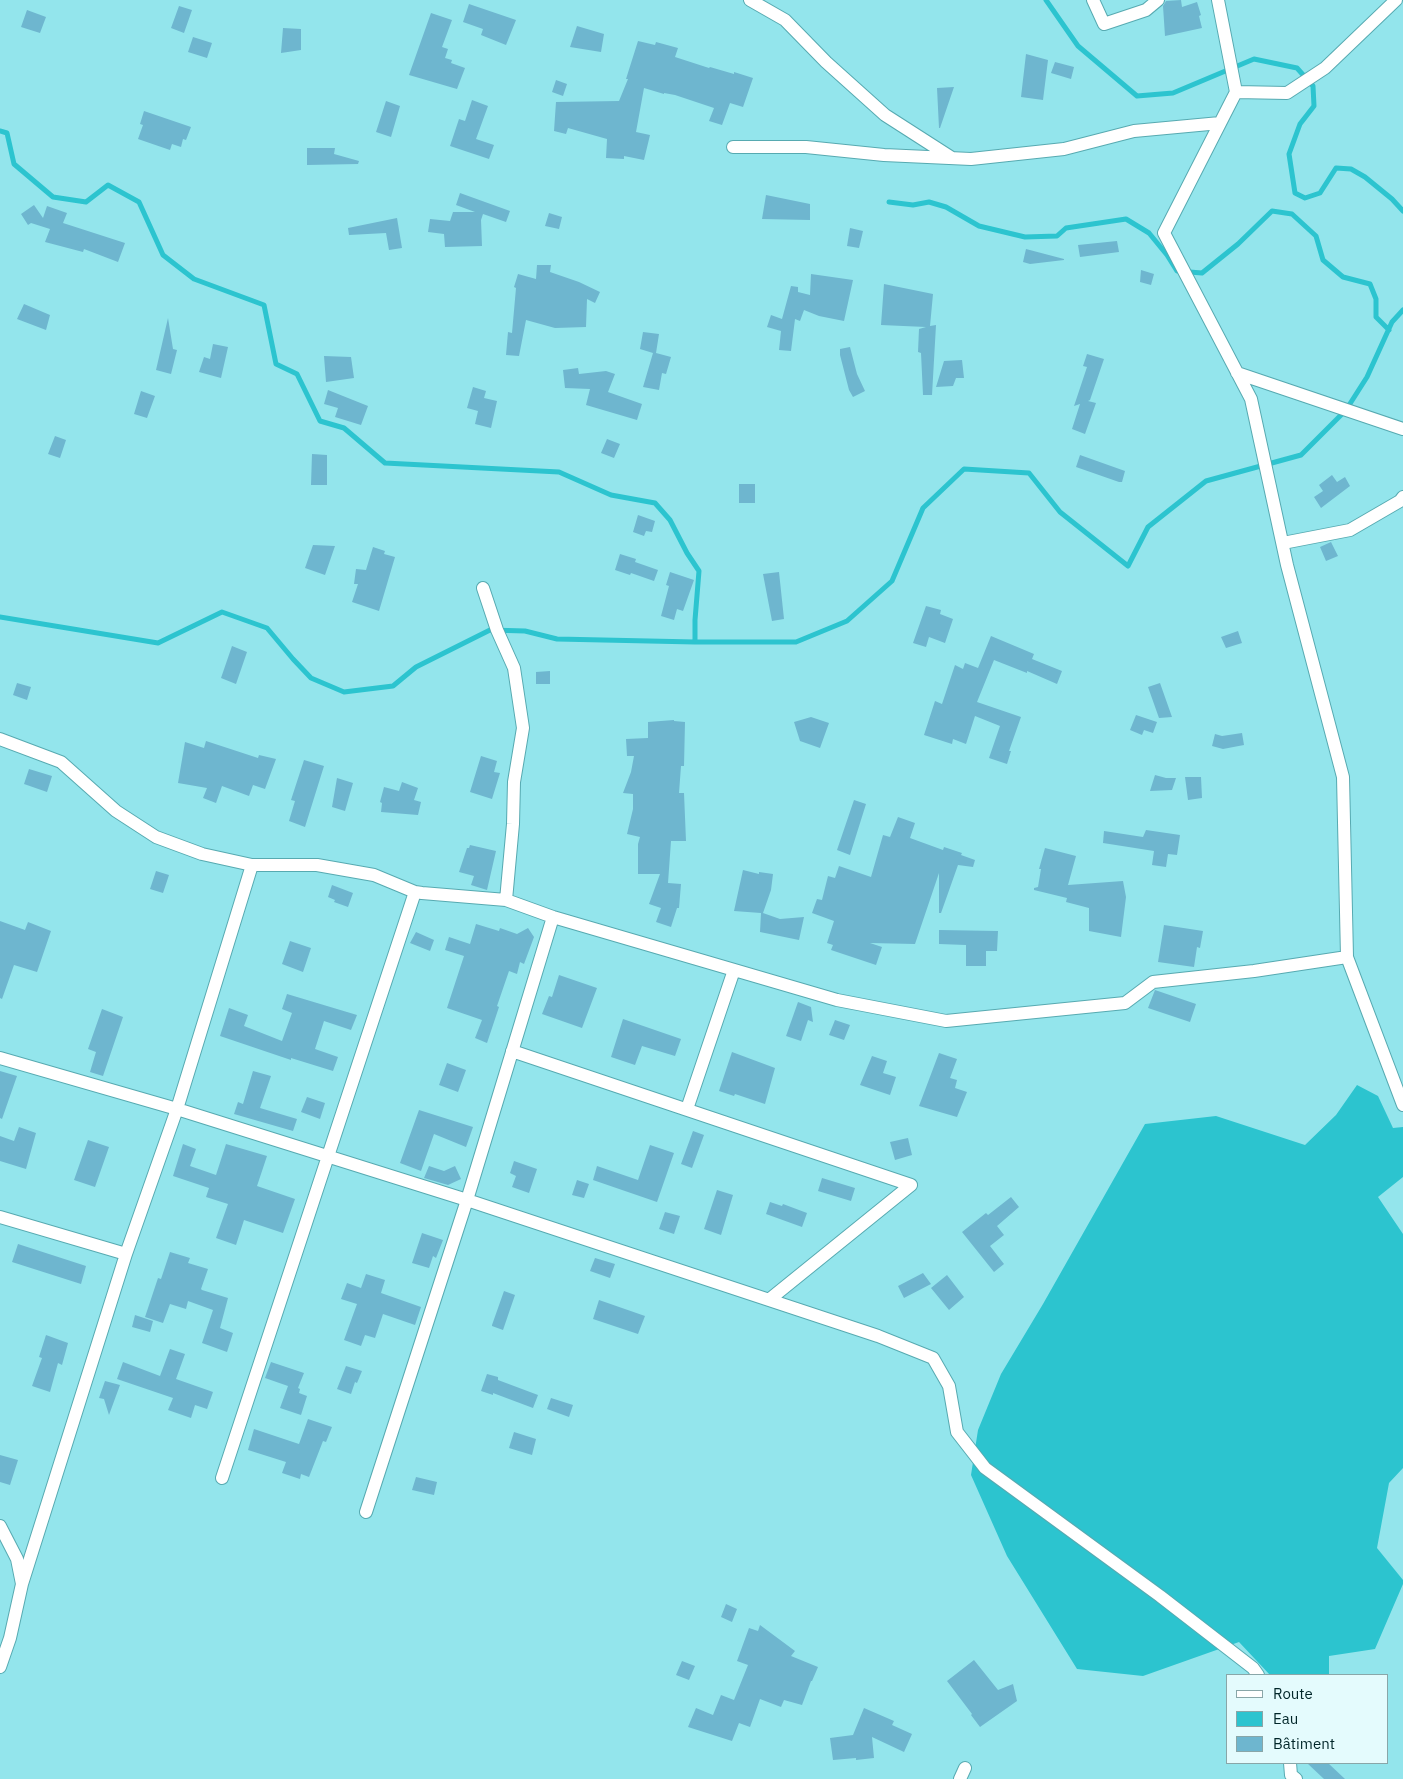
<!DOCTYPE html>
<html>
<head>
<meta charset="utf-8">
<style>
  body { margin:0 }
  #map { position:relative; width:1403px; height:1779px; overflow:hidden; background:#93e5ec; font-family:"IBM Plex Sans",sans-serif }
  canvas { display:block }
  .legend { position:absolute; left:1226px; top:1674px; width:162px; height:90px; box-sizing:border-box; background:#e4fbfd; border:1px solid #89a6a8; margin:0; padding:6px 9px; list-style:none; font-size:15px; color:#012629 }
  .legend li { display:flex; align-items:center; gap:10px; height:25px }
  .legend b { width:25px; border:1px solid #89a6a8 }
</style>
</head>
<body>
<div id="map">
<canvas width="1403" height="1779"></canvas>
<ul class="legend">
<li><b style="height:6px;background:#fff"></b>Route</li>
<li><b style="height:14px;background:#2cc4cf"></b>Eau</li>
<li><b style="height:14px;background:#6eb6cf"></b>Bâtiment</li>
</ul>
</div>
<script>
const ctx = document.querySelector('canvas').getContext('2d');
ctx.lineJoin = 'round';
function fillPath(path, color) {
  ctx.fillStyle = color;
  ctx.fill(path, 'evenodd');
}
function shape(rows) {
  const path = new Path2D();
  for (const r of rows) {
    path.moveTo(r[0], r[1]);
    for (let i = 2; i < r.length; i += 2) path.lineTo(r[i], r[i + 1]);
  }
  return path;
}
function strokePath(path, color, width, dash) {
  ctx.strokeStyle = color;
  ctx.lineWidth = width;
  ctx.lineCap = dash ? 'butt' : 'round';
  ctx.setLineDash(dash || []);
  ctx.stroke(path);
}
fillPath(shape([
  [1357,1085,1378,1096,1393,1128,1403,1127,1403,1177,1378,1197,1403,1234,1403,1468,1389,1483,1377,1548,1403,1580,1403,1584,1375,1649,1329,1656,1329,1675,1270,1675,1239,1642,1143,1676,1077,1669,1007,1556,971,1475,978,1430,1001,1374,1043,1304,1145,1124,1216,1116,1305,1145,1336,1115]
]), '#2cc4cf');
strokePath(shape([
  [1046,0,1078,46,1137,96,1173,93,1254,59,1297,68,1313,86,1314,106,1300,124,1289,154,1295,193,1305,198,1320,193,1336,168,1351,169,1365,177,1392,199,1403,211],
  [0,131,7,133,14,164,53,197,86,202,108,185,139,202,163,255,194,279,264,305,276,364,297,374,320,421,344,428,385,463,559,472,611,495,655,503,670,520,687,553,699,571,695,620,695,642],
  [889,202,913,205,929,202,946,207,979,226,1025,237,1057,236,1066,228,1126,219,1149,233,1167,255,1177,271,1202,273,1238,244,1272,211,1292,214,1316,236,1323,260,1343,277,1370,284,1376,299,1376,317,1389,330],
  [0,617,158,643,222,612,267,628,293,659,311,678,344,692,393,686,416,667,490,630,525,631,557,639,695,642,796,642,847,621,892,581,923,508,964,469,1029,473,1060,512,1128,566,1148,527,1206,481,1301,455,1346,410,1367,377,1392,322,1403,310]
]), '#2cc4cf', 5);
fillPath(shape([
  [1181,0,1182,7,1197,2,1201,15,1199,16,1202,28,1165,36,1163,6,1166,1],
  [469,4,516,20,506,45,481,35,483,29,463,22],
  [179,6,192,10,184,33,171,28],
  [27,10,46,17,40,33,21,27],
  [431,13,452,20,442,47,448,49,445,58,452,60,451,63,465,68,457,89,409,75],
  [577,26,604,34,601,52,570,47],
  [283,28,301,29,301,50,281,53],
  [193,37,212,43,207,58,188,52],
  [638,41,655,45,656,42,678,48,675,57,709,68,710,67,734,74,734,72,753,78,743,107,730,103,722,125,709,121,714,108,675,95,664,93,664,94,644,88,636,132,650,135,644,160,624,156,624,159,606,158,607,139,568,128,566,134,554,131,556,102,619,101,628,79,626,79],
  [1026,54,1048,60,1043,100,1021,97],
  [1055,62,1074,67,1071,79,1051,73],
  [556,80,567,84,563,96,552,92],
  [954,87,940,128,939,128,937,88],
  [472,100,488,106,476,139,494,145,489,159,450,146,459,119,465,121],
  [386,101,400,106,391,137,376,132],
  [144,111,191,127,186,140,183,139,181,147,172,144,170,150,138,139,143,125,140,124],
  [307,148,335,148,334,154,359,161,358,164,307,165],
  [460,193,510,211,506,222,483,214,481,220,482,246,445,247,444,234,428,232,430,219,450,221,453,212,475,212,456,205],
  [766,195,810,204,810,220,762,219],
  [34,205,43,218,47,206,67,213,63,223,125,243,118,262,84,249,83,252,45,242,50,229,31,223,28,225,21,214],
  [549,213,562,217,559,229,545,226],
  [397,218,402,248,389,250,386,233,349,235,348,228],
  [850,228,863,231,859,248,847,246],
  [1117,241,1119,252,1080,257,1078,245],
  [1026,249,1064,259,1064,260,1030,264,1023,262],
  [537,265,551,265,550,272,579,282,600,292,595,303,587,299,586,327,555,328,526,320,519,356,506,355,508,332,512,333,516,288,514,287,518,274,536,279],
  [1141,270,1154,274,1151,285,1140,282],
  [811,274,853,280,844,321,819,316,804,310,800,321,795,319,791,351,779,350,781,331,767,327,771,315,782,319,791,286,798,287,798,292,810,295],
  [884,284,933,294,930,326,936,325,932,395,923,395,921,353,918,352,919,329,926,327,881,325],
  [24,304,50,315,46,330,17,319],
  [168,318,173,349,177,350,171,374,156,370],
  [643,332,659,334,656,353,671,357,666,374,662,373,659,390,643,387,653,353,640,349],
  [213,344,228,347,221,378,199,372,204,357,210,359],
  [850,347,857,374,865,391,853,397,849,390,840,355,840,349],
  [1087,354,1104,359,1090,400,1088,401,1096,403,1085,434,1072,429,1080,404,1074,406,1087,367,1083,366],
  [324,356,351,357,354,378,326,382],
  [962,360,964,378,956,378,953,386,936,387,944,361],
  [578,368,579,374,606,371,615,374,608,392,642,404,637,420,586,405,590,389,565,388,563,370],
  [473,387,486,391,484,398,497,401,491,428,475,424,478,411,467,408],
  [328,390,368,406,361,425,335,417,338,408,324,404],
  [141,391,155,396,147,418,134,414],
  [55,436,66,440,60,458,48,454],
  [607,439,620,444,614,458,601,453],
  [312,454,327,455,327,485,311,485],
  [1080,455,1125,471,1122,482,1119,482,1076,467],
  [1332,475,1337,482,1345,477,1350,486,1321,508,1314,497,1323,491,1319,485],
  [739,484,755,484,755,503,739,503],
  [638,515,655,521,652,532,646,531,644,536,633,532],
  [1331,542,1338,556,1326,561,1320,547],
  [313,545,335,546,325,575,305,568],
  [373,547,385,551,384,554,395,557,379,611,352,602,358,584,354,584,356,569,366,570],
  [620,554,636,559,635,562,658,570,654,581,631,573,630,575,615,570],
  [670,572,694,580,683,611,677,609,674,620,661,616,669,586,666,585],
  [779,572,784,619,772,621,763,574],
  [926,606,941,610,940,614,953,619,945,643,929,637,926,647,913,643],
  [1238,631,1242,643,1226,648,1221,637],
  [991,636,1034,654,1032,659,1062,671,1057,684,1027,671,1027,673,994,660,977,702,1021,717,1009,751,1011,751,1007,764,989,758,1000,726,975,716,966,744,953,739,952,744,924,735,935,701,942,704,955,665,963,669,965,663,978,668],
  [232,646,247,652,236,684,221,678],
  [550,671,550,684,536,684,536,672],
  [17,683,31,687,27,700,13,695],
  [1160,683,1172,717,1159,718,1148,687],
  [1136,715,1157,722,1153,733,1144,730,1142,735,1130,730],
  [811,717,829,723,820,748,800,741,794,722],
  [674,720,674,721,685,722,684,766,681,766,679,793,684,793,686,841,671,841,668,883,681,884,679,908,677,908,671,927,656,922,661,908,649,904,660,874,638,874,638,844,640,837,627,834,633,809,633,794,623,793,631,772,634,756,627,756,626,739,648,738,648,722],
  [1242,733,1244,745,1223,749,1212,746,1215,734,1222,736],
  [206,741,258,758,259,755,276,759,265,789,253,785,249,796,222,786,216,803,203,798,207,788,178,783,185,742,204,748],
  [481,756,497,761,494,772,500,773,492,799,470,792],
  [304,760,324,766,305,827,289,821,295,801,291,800],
  [29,769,52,776,47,792,24,784],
  [1155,775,1166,778,1176,778,1172,790,1150,791],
  [1185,777,1201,777,1202,798,1188,800],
  [337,778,353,783,345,811,332,807],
  [402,782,418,788,414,800,421,802,418,815,381,812,382,803,380,802,384,787,399,791],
  [854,800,866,804,850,855,837,850],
  [898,817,915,823,910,838,943,850,944,847,962,853,961,855,975,860,973,867,958,865,941,913,939,913,939,873,915,944,870,943,882,947,876,965,831,950,833,945,827,943,834,921,812,913,817,899,822,900,828,876,835,878,839,866,871,877,883,835,890,837],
  [1146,830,1180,835,1177,855,1168,854,1166,867,1152,865,1154,851,1103,843,1104,831,1143,837],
  [470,845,496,851,487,890,471,885,474,876,459,872,467,848,469,848],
  [1045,848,1076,856,1068,885,1123,881,1126,897,1121,937,1089,931,1089,908,1066,902,1067,898,1034,890,1034,888,1038,887,1041,869,1039,869],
  [743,870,759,874,759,872,773,874,771,890,763,913,780,919,804,917,799,940,760,932,761,913,734,911],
  [156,871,169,875,163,893,150,889],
  [332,885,353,893,348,907,334,902,335,900,328,897],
  [0,921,25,930,28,922,51,931,37,972,14,965,2,999,0,998],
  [476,924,499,931,500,928,517,934,528,928,534,937,524,964,520,962,517,974,509,971,497,1006,499,1007,487,1043,475,1038,482,1020,447,1008,464,956,445,950,449,937,470,944],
  [1164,925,1203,931,1200,948,1197,947,1194,967,1158,962],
  [939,930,998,931,997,951,986,951,986,966,966,966,966,945,939,944],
  [416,932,434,940,430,951,410,943],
  [290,941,311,948,303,972,282,964],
  [559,975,597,988,582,1028,542,1014,549,996,552,997],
  [1155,990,1196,1004,1190,1022,1148,1008],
  [287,994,357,1015,351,1030,324,1021,315,1049,338,1057,333,1071,291,1058,291,1060,220,1036,229,1008,248,1015,244,1026,282,1041,292,1013,282,1009],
  [798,1002,811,1007,813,1022,808,1020,801,1041,786,1036],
  [102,1009,123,1017,103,1076,90,1072,96,1052,88,1049],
  [623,1019,681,1039,675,1056,642,1046,635,1065,611,1057],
  [835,1020,850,1025,844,1040,829,1035],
  [732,1052,775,1068,765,1104,735,1094,734,1096,719,1091],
  [939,1053,957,1059,950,1078,957,1080,955,1088,967,1092,957,1117,919,1106],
  [872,1056,887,1061,883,1073,896,1077,890,1095,860,1085],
  [447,1063,466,1070,458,1092,439,1085],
  [0,1071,17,1076,2,1119,0,1118],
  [253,1071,271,1076,260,1108,297,1119,293,1131,234,1114,238,1102,243,1104],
  [307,1097,325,1103,320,1119,301,1112],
  [419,1110,473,1127,466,1147,434,1134,421,1171,400,1163],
  [19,1127,36,1133,26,1169,0,1161,0,1136,14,1141],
  [693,1131,704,1135,692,1168,681,1164],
  [908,1138,912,1155,895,1160,890,1142],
  [88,1140,109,1147,95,1187,74,1180],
  [183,1144,196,1149,190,1166,216,1175,226,1144,267,1156,257,1186,295,1199,283,1233,244,1220,236,1245,216,1238,228,1204,206,1197,209,1188,173,1176],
  [650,1145,674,1153,657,1202,593,1180,597,1166,638,1180],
  [514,1161,537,1169,529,1193,512,1187,516,1176,510,1173],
  [429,1166,444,1171,455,1166,461,1179,448,1185,424,1178],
  [822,1178,855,1188,851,1201,818,1191],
  [577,1180,589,1184,584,1198,572,1195],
  [717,1190,733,1195,721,1235,704,1229],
  [1011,1197,1019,1207,997,1226,1004,1235,990,1246,1004,1264,994,1272,962,1232,986,1213,988,1215],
  [770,1202,782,1206,783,1204,807,1213,802,1227,766,1214],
  [665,1212,680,1216,674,1234,659,1229],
  [422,1233,443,1240,436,1258,433,1256,429,1268,412,1263],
  [18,1244,86,1266,81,1284,12,1262],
  [170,1252,190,1258,188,1263,208,1269,201,1289,202,1290,228,1298,220,1328,233,1333,227,1352,202,1343,213,1310,188,1301,186,1309,170,1304,163,1323,145,1317,158,1278,161,1279],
  [595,1258,615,1264,610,1278,590,1271],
  [923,1273,931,1284,904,1298,898,1286],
  [366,1274,385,1280,381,1293,421,1307,415,1325,383,1314,375,1338,365,1335,361,1346,344,1340,357,1304,341,1299,347,1283,361,1288],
  [947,1275,964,1297,949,1310,931,1288],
  [504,1291,515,1295,503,1330,492,1326,492,1325],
  [599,1300,645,1316,638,1334,593,1319],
  [135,1315,153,1321,150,1332,132,1327],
  [46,1335,68,1343,62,1365,58,1363,50,1392,32,1386,42,1358,39,1357],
  [170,1349,185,1354,176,1379,213,1392,207,1409,195,1405,191,1418,168,1410,173,1398,117,1379,123,1362,160,1376],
  [271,1362,304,1373,298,1388,300,1389,299,1393,307,1396,301,1415,280,1408,288,1386,265,1378],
  [346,1366,362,1371,357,1383,355,1382,351,1394,337,1389],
  [487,1374,498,1377,498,1380,538,1395,533,1408,493,1393,493,1395,481,1391],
  [105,1381,120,1385,109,1415,104,1399,99,1398],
  [551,1398,573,1405,569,1417,547,1409],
  [308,1419,332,1427,326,1442,323,1441,309,1477,301,1474,300,1479,282,1473,286,1462,248,1450,254,1429,299,1444],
  [514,1432,536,1439,532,1455,509,1448],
  [0,1455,18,1460,10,1485,0,1482],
  [416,1477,437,1482,434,1495,412,1490],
  [726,1604,737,1609,732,1622,721,1617],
  [760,1625,795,1651,791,1656,818,1667,812,1681,811,1681,802,1705,784,1700,781,1707,760,1699,750,1727,739,1723,732,1741,688,1727,696,1708,713,1715,721,1695,734,1700,748,1665,737,1661,749,1628,758,1631],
  [974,1660,998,1690,1013,1684,1017,1701,980,1727,971,1715,972,1714,947,1681],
  [682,1661,695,1666,689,1680,676,1675],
  [864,1708,894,1721,892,1725,912,1734,904,1752,872,1737,874,1758,856,1760,856,1758,833,1760,830,1738,853,1735],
  [1307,1763,1328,1763,1345,1779,1324,1779]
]), '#6eb6cf');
const street = shape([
  [750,0,785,20,826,62,885,115,952,158],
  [1093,0,1104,24,1146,10,1158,0],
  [1218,0,1236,92,1164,233,1251,399,1287,565,1343,777,1347,957,1403,1105],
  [1236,92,1287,93,1325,68,1396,0],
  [733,147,806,147,884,155,971,159,1064,149,1134,131,1220,123],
  [1237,373,1403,429],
  [1283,543,1350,530,1400,501,1403,497],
  [0,739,61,762,116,811,156,837,202,854,252,865,317,865,374,875,415,892,422,893,506,900,513,824,514,782,523,728,514,668,497,630,483,588],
  [506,900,553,917,837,1000,946,1021,1125,1003,1153,982,1254,971,1347,957],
  [512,1051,911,1185],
  [0,1058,177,1109,467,1200,878,1336,933,1358,949,1386,957,1432,985,1468,1160,1596,1253,1668,1258,1675],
  [687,1109,734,970],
  [0,1217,126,1254],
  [770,1299,911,1185],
  [222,1478,415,892],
  [366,1512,467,1200,553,917],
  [0,1526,17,1559,22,1584,10,1638,0,1667],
  [22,1584,126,1254,177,1109,252,865],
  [1290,1763,1291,1775,1296,1779],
  [960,1779,965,1768]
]);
strokePath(street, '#57aab1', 14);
strokePath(street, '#fff', 12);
</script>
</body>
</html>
